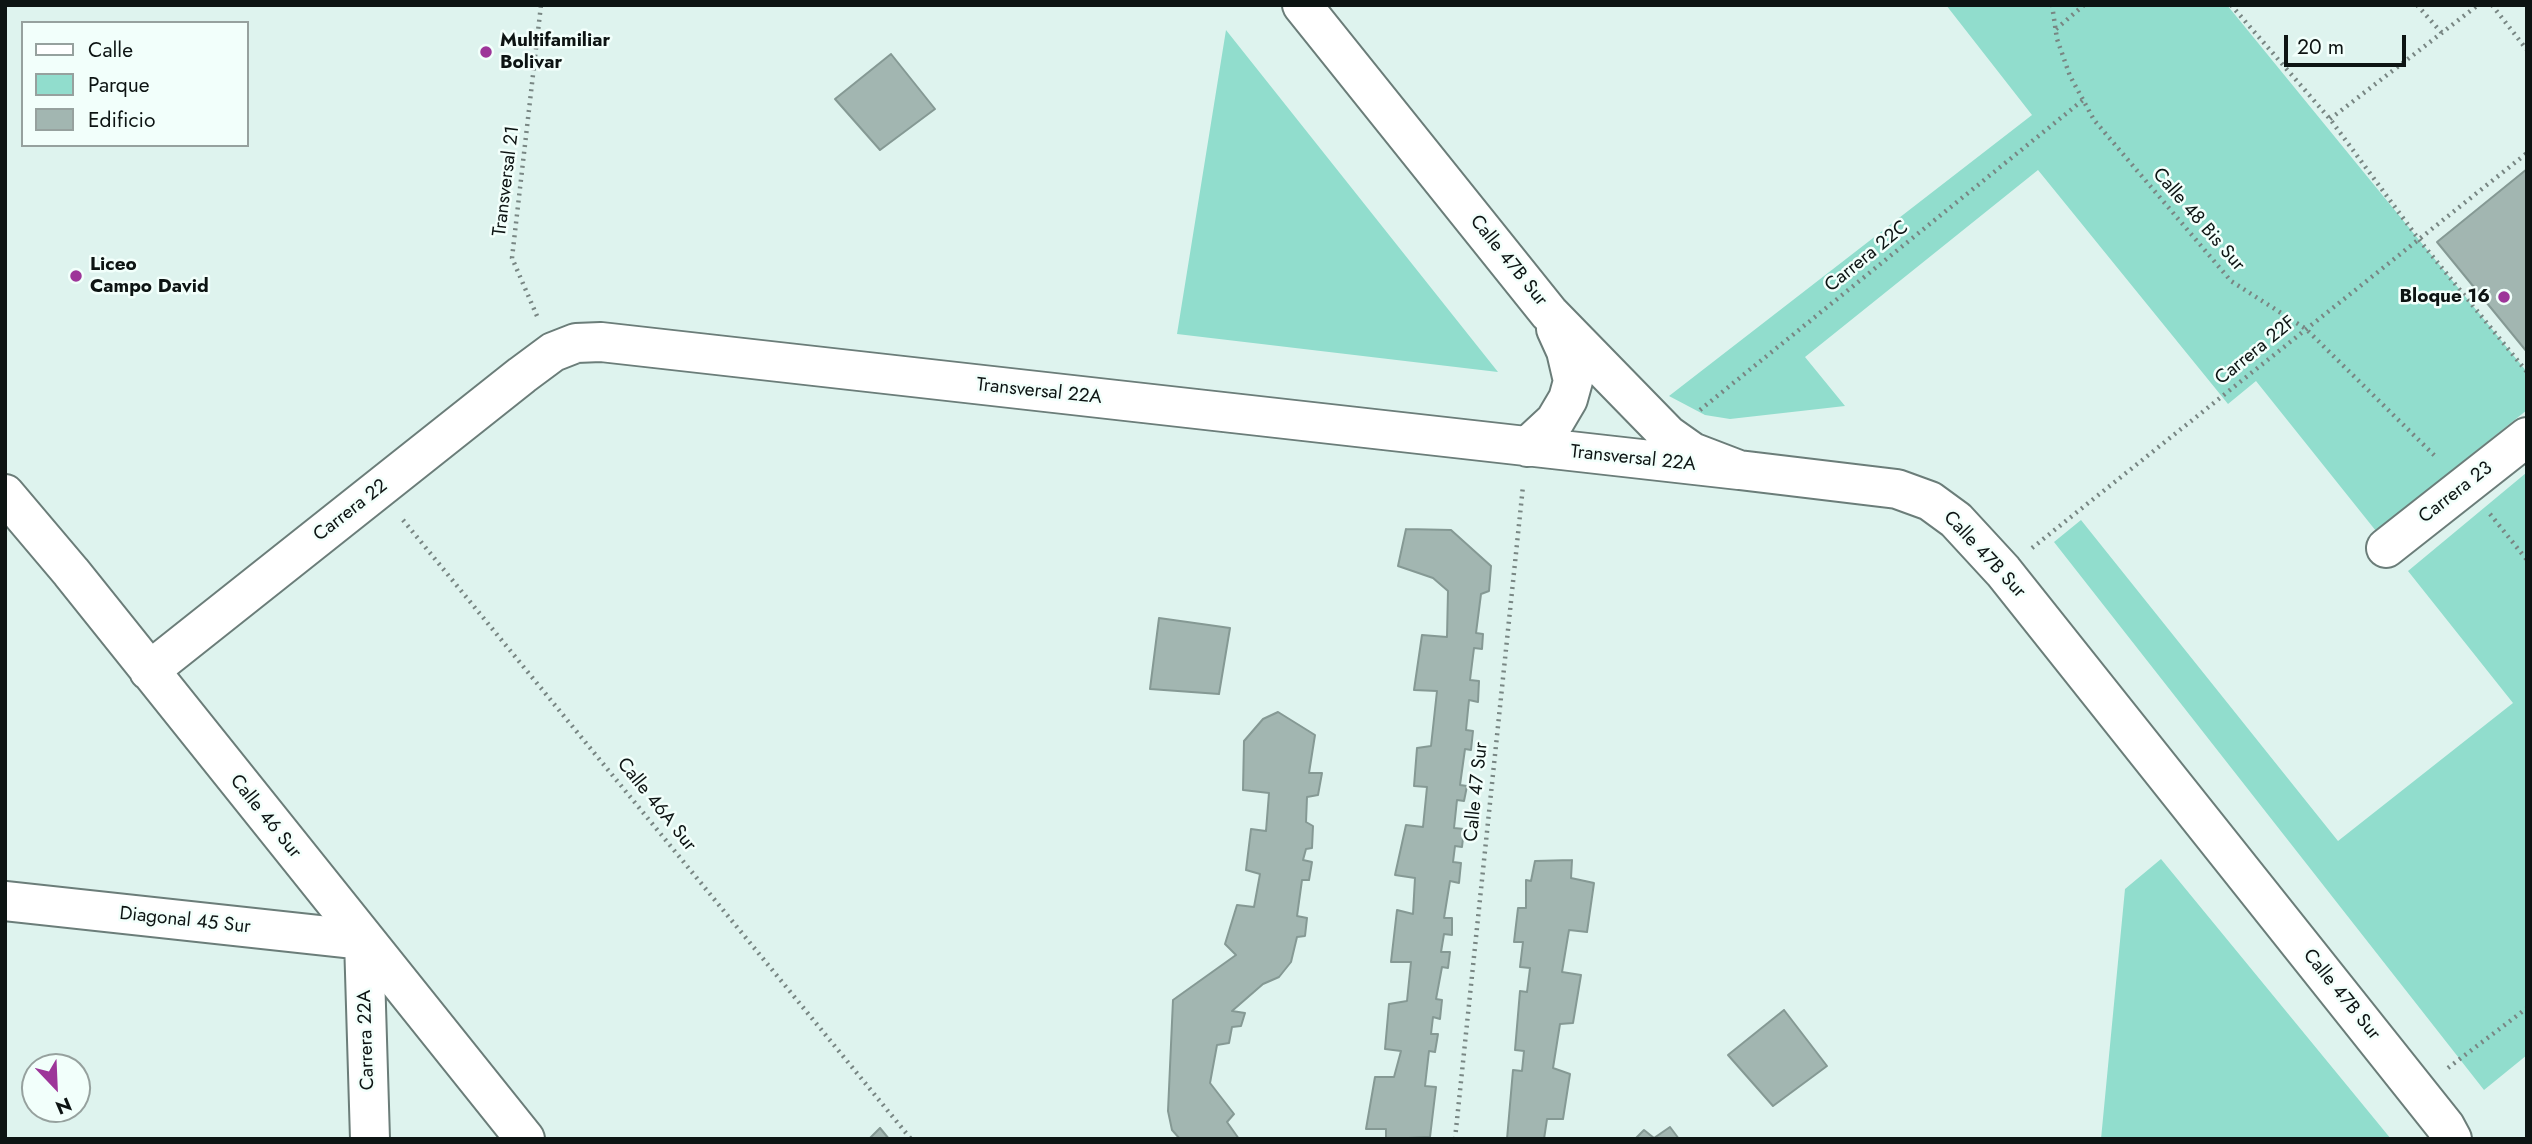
<!DOCTYPE html>
<html>
<head>
<meta charset="utf-8">
<style>
  body { margin:0 }
  #map { position:relative; width:2532px; height:1144px; overflow:hidden; background:#def3ee; font-family:Jost,sans-serif }
  canvas { display:block }
  .frame { position:absolute; inset:0; border:7px solid #0d1413; pointer-events:none }
  .legend { position:absolute; left:21px; top:21px; width:228px; height:126px; box-sizing:border-box; background:#f2fffb; border:2px solid #96a19e; margin:0; padding:9px 12px; list-style:none; font-size:21px; color:#0d1413 }
  .legend li { display:flex; align-items:center; gap:14px; height:35px }
  .legend b { width:35px; border:2px solid #96a19e }
  .north { position:absolute; left:21px; top:1053px; width:70px; height:70px; box-sizing:border-box; background:#f2fffb; border:2px solid #96a19e; border-radius:50%; rotate:157deg; font-size:19px; font-weight:700; line-height:28px; text-align:center; color:#0d1413 }
  .north::after { content:''; display:block; margin:auto; width:24px; height:32px; background:#9d3599; clip-path:polygon(50% 0,100% 100%,50% 72%,0 100%) }
  .scale { position:absolute; left:2284px; top:35px; width:122px; height:32px; box-sizing:border-box; border:4px solid #0d1413; border-top:0; padding-left:9px; font-size:21px; line-height:24px; white-space:nowrap; color:#0d1413; -webkit-text-stroke:5px #f2fffb; paint-order:stroke }
</style>
</head>
<body>
<div id="map">
<canvas width="2532" height="1144"></canvas>
<div class="frame"></div>
<ul class="legend">
<li><b style="height:9px;background:#fff"></b>Calle</li>
<li><b style="height:19px;background:#91ddcd"></b>Parque</li>
<li><b style="height:19px;background:#a2b6b1"></b>Edificio</li>
</ul>
<div class="north">N</div>
<div class="scale">20 m</div>
</div>
<script>
const ctx = document.querySelector('canvas').getContext('2d');
ctx.lineJoin = 'round';
function fillPath(path, color) {
  ctx.fillStyle = color;
  ctx.fill(path, 'evenodd');
}
function shape(rows) {
  const path = new Path2D();
  for (const r of rows) {
    path.moveTo(r[0], r[1]);
    for (let i = 2; i < r.length; i += 2) path.lineTo(r[i], r[i + 1]);
  }
  return path;
}
function strokePath(path, color, width, dash) {
  ctx.strokeStyle = color;
  ctx.lineWidth = width;
  ctx.lineCap = dash ? 'butt' : 'round';
  ctx.setLineDash(dash || []);
  ctx.stroke(path);
}
function label(font, color, halo, rows, align = 'center') {
  ctx.font = font + ' Jost,sans-serif';
  ctx.lineWidth = 5;
  ctx.setLineDash([]);
  ctx.textBaseline = 'middle';
  ctx.strokeStyle = halo;
  ctx.fillStyle = color;
  for (const [text, x, y, turn = 0] of rows) {
    ctx.save();
    ctx.translate(x, y);
    ctx.rotate((+turn || 0) * Math.PI / 180);
    ctx.textAlign = isNaN(turn) ? turn : align;
    if (halo) ctx.strokeText(text, 0, 0);
    ctx.fillText(text, 0, 0);
    ctx.restore();
  }
}
fillPath(shape([
  [1946,5,2227,5,2527,372,2527,410,2376,531,2256,381,2228,404,2038,170,1805,357,1845,406,1730,419,1705,415,1669,396,2032,115],
  [1226,30,1498,372,1177,334],
  [2526,473,2527,1055,2484,1090,2054,542,2081,520,2338,841,2513,703,2408,571],
  [2161,859,2391,1139,2101,1139,2125,889]
]), '#91ddcd');
const building = shape([
  [891,54,935,109,880,150,835,99,891,54],
  [2527,169,2527,352,2437,242,2527,169],
  [1406,529,1451,530,1491,566,1489,591,1481,594,1476,633,1483,634,1482,649,1474,648,1470,680,1479,681,1478,702,1469,700,1466,730,1473,731,1471,750,1465,749,1460,785,1467,786,1464,801,1457,800,1454,828,1464,829,1462,847,1455,846,1453,862,1461,863,1459,883,1450,881,1444,918,1452,918,1452,935,1444,934,1441,952,1450,952,1448,968,1442,967,1436,999,1442,1000,1440,1019,1433,1017,1431,1034,1438,1034,1435,1052,1429,1051,1425,1086,1436,1087,1430,1137,1386,1139,1386,1129,1366,1129,1375,1077,1394,1077,1401,1051,1385,1049,1389,1004,1407,1001,1411,962,1391,962,1397,910,1413,914,1415,878,1395,875,1406,825,1423,827,1427,787,1414,786,1417,748,1431,746,1437,691,1414,690,1422,635,1447,637,1448,591,1433,578,1398,566,1406,529],
  [1159,618,1230,628,1219,694,1150,689,1159,618],
  [1278,712,1315,735,1309,773,1322,773,1318,795,1307,797,1306,822,1313,826,1312,848,1306,849,1303,860,1312,862,1309,880,1302,880,1297,916,1307,918,1305,936,1297,937,1291,962,1279,977,1263,984,1232,1011,1245,1013,1241,1026,1232,1027,1229,1043,1217,1045,1210,1083,1234,1114,1227,1122,1239,1139,1180,1139,1172,1130,1168,1111,1173,1000,1236,955,1225,944,1237,905,1254,907,1260,874,1246,870,1251,829,1266,831,1269,793,1243,790,1244,741,1263,719,1278,712],
  [1572,860,1571,878,1594,883,1587,932,1569,930,1562,972,1581,975,1573,1023,1560,1024,1553,1068,1570,1074,1563,1119,1547,1119,1544,1139,1507,1139,1513,1070,1522,1071,1524,1051,1515,1050,1520,991,1527,992,1530,968,1520,967,1523,942,1514,942,1518,908,1526,908,1526,880,1531,881,1535,861,1572,860],
  [1784,1010,1827,1066,1773,1106,1728,1055,1784,1010],
  [1670,1127,1679,1139,1635,1139,1644,1130,1654,1138,1670,1127],
  [880,1128,889,1139,869,1139,880,1128]
]);
fillPath(building, '#a2b6b1');
strokePath(building, '#859994', 2);
const minor = shape([
  [2386,548,2527,437],
  [5,901,364,940,370,1139]
]);
const tertiary = shape([
  [1302,5,1549,313,1668,435,1692,452,1739,470,1897,489,1930,501,1956,520,2003,571,2445,1126,2452,1139],
  [1527,447,1555,421,1568,399,1573,381,1566,351,1556,329],
  [5,494,71,572,525,1139],
  [149,671,522,375,553,352,576,343,601,342,1739,470]
]);
strokePath(minor, '#6b7d79', 42);
strokePath(tertiary, '#6b7d79', 42);
strokePath(shape([
  [2052,5,2057,39,2070,76,2094,120,2231,281,2306,329,2436,457],
  [2231,5,2330,119,2420,241,2527,372],
  [2417,5,2442,33],
  [2492,5,2527,50],
  [2056,29,2084,5],
  [2330,119,2478,5],
  [537,316,512,258,541,5],
  [1700,410,2083,100],
  [2490,514,2527,560],
  [403,520,911,1139],
  [2032,548,2527,153],
  [2448,1068,2527,1008],
  [1455,1139,1523,486]
]), '#788683', 4.5, [2, 5]);
strokePath(minor, '#fff', 38);
strokePath(tertiary, '#fff', 38);
for (const [x, y, r, color] of [
  [486,52,7,"#9d3599"],
  [76,276,7,"#9d3599"],
  [2504,297,7,"#9d3599"]
]) {
  const dot = new Path2D();
  dot.arc(x, y, r, 0, 2 * Math.PI);
  ctx.fillStyle = color;
  ctx.fill(dot);
  strokePath(dot, '#f2fffb', 2.5);
}
label('bold 19px', '#0d1413', '#f2fffb', [
  ["Multifamiliar",500,41],
  ["Bolivar",500,63],
  ["Liceo",90,265],
  ["Campo David",90,287],
  ["Bloque 16",2490,297,"right"]
], 'left');
label('19px', '#0d1413', '#f2fffb', [
  ["Transversal 21",507,181,-83],
  ["Calle 48 Bis Sur",2198,220,49],
  ["Carrera 22C",1867,257,-39],
  ["Calle 47B Sur",1508,261,51],
  ["Carrera 22F",2256,351,-39],
  ["Transversal 22A",1039,392,6],
  ["Transversal 22A",1633,459,6],
  ["Carrera 23",2456,493,-38],
  ["Carrera 22",351,511,-38],
  ["Calle 47B Sur",1984,555,47],
  ["Calle 47 Sur",1477,792,-84],
  ["Calle 46A Sur",656,805,51],
  ["Calle 46 Sur",265,817,51],
  ["Diagonal 45 Sur",185,921,6],
  ["Calle 47B Sur",2341,995,51],
  ["Carrera 22A",367,1040,-92]
]);
</script>
</body>
</html>
